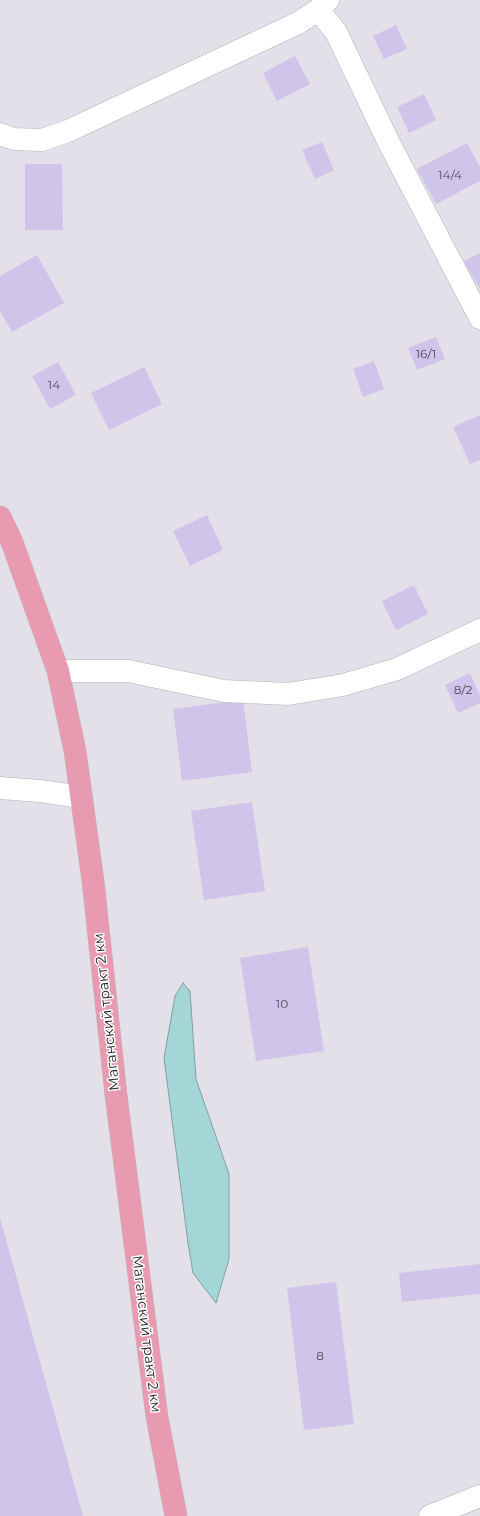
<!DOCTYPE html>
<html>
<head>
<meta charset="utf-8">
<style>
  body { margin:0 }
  canvas { display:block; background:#e3e0ea }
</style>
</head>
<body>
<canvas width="480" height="1516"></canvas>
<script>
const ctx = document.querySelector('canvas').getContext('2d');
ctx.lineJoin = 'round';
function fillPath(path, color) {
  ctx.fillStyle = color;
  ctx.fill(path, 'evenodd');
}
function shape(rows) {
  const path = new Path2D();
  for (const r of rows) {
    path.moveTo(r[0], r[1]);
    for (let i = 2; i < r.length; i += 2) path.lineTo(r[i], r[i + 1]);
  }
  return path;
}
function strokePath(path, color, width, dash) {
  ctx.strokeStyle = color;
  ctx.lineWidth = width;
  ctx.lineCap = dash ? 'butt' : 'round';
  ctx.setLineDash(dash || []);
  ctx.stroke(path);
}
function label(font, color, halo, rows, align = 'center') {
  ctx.font = font + ' Montserrat,sans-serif';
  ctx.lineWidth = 3;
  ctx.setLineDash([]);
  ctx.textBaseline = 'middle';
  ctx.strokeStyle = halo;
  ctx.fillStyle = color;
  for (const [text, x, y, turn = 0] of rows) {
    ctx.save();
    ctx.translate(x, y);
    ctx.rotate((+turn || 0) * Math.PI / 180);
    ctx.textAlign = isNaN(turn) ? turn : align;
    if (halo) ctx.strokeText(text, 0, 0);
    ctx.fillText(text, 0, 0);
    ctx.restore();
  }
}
const water = shape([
  [183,983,190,991,196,1079,229,1174,229,1259,216,1303,193,1273,188,1243,164,1058,175,996,183,983]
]);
fillPath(water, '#a4d6d8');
strokePath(water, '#7da0a2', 1);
fillPath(shape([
  [396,25,407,49,384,59,373,36],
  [295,56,310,84,277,101,263,73],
  [424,94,436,120,409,133,397,107],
  [322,142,334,170,315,179,302,150],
  [467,143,480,167,480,181,436,204,417,169],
  [25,164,62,164,63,230,25,230],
  [480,253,480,289,464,261],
  [37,255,64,303,12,332,0,311,0,276],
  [436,337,445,359,417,370,408,348],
  [374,361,384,389,363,397,353,369],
  [58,362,76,395,50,409,32,376],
  [144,367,162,404,109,430,91,393],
  [480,415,480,460,470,464,453,427],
  [207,515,223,550,190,566,173,531],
  [414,585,428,614,396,630,382,601],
  [470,673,480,696,480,703,458,713,445,685],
  [243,700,252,772,182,781,173,709],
  [252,802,265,891,204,900,191,811],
  [308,947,324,1051,256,1061,240,958],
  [0,1218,83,1516,0,1516],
  [480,1264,480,1294,402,1302,399,1273],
  [336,1282,354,1424,304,1430,287,1288]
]), '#cfc4e9');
const minor = shape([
  [318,10,336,32,388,141,480,318],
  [0,134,14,139,42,140,68,131,298,23,318,10,328,0],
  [58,671,128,671,224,691,288,694,343,685,397,669,480,630],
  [0,788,40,791,81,797],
  [430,1516,480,1496]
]);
const major = shape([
  [0,517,12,542,58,671,75,751,93,881,116,1095,157,1417,176,1516]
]);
strokePath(minor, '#b3b1bb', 23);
strokePath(major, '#c1c1c2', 23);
strokePath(minor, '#fff', 22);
strokePath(major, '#e79ab0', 22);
label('12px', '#4e4a56', null, [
  ["14/4",450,175],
  ["16/1",426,354],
  ["14",54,385],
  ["8/2",463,690],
  ["10",282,1004],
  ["8",320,1356]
]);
label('14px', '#232225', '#fff', [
  ["Маганский тракт 2 км",107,1012,-96],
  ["Маганский тракт 2 км",146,1334,83]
]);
</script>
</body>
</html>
